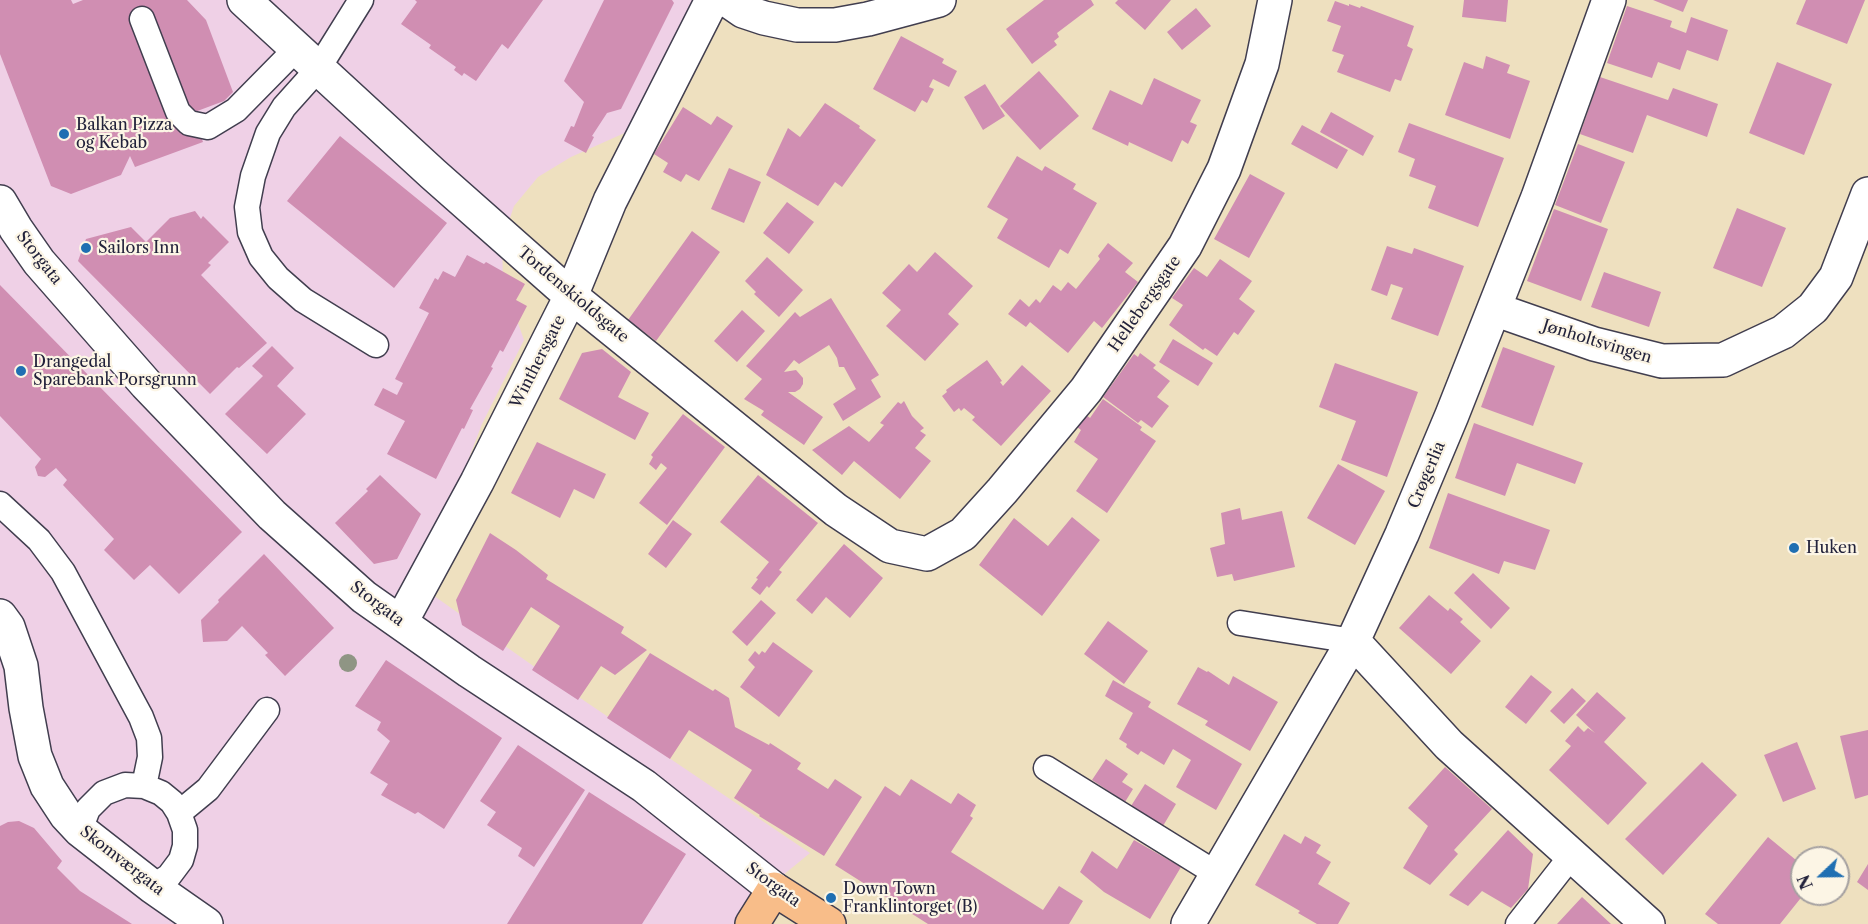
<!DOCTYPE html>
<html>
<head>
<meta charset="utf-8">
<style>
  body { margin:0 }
  #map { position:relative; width:1868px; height:924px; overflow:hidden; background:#eee0bf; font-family:"Libre Caslon Text",serif }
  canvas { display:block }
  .north { position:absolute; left:1790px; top:846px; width:60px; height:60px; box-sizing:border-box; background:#fcf5e5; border:2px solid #a5a1a1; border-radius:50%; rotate:248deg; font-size:16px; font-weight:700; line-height:24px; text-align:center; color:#22223b }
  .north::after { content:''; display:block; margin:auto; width:21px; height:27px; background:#1f6fb2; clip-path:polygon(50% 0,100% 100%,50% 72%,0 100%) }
</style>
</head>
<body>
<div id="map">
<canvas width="1868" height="924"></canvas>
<div class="north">N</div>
</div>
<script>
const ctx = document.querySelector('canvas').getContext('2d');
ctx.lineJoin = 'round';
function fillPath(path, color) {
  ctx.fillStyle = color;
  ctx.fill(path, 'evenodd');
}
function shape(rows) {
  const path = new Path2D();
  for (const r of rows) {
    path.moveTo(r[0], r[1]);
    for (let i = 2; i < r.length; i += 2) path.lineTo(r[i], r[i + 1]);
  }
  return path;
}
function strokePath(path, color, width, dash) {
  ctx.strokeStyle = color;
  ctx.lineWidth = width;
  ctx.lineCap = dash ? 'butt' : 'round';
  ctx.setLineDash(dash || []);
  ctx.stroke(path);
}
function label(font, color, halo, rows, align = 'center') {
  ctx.font = font + ' "Libre Caslon Text",serif';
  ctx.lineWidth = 4.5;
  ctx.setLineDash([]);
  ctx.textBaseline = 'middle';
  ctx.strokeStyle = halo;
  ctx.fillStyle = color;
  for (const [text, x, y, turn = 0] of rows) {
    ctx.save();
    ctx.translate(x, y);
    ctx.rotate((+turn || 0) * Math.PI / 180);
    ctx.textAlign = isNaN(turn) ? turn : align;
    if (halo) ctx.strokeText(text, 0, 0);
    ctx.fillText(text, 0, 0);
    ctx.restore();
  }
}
fillPath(shape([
  [0,0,695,0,629,131,571,157,538,177,514,206,502,242,503,281,524,340,482,424,420,586,549,677,810,853,765,890,736,924,0,924]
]), '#efd0e6');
fillPath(shape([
  [0,0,71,0,73,4,83,0,187,0,206,20,233,92,224,101,192,113,203,142,135,167,130,156,121,175,71,194,51,186,0,54],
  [415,0,543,0,508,49,502,44,476,81,464,73,462,76,454,70,456,67,429,48,431,45,401,24,417,2],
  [604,0,672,0,674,3,621,109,607,113,592,136,594,137,586,153,564,141,571,126,574,127,584,102,564,81],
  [1044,0,1091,0,1094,5,1057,33,1059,37,1054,41,1057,45,1032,64,1006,29],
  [1118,0,1171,0,1145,30,1115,3],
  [1464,0,1508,0,1506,22,1462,17],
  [1653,0,1688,0,1683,12],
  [1806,0,1865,0,1847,44,1796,24],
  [1335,1,1349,6,1349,4,1360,8,1361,6,1414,26,1407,46,1413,49,1401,81,1395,79,1390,92,1337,72,1344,55,1332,51,1341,26,1327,21],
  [1627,6,1672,21,1670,27,1686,33,1691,17,1728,30,1718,61,1687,50,1680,70,1658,62,1652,78,1607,63],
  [1196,8,1211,26,1182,50,1167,32],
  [901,36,944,59,942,63,957,71,949,87,933,79,929,87,934,89,927,103,922,100,915,112,873,89],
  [1486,56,1510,65,1507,73,1530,81,1510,139,1445,115,1464,62,1483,69],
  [1777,62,1832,84,1804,155,1749,133],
  [1039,71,1079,116,1040,150,1000,106],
  [1600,77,1668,100,1673,88,1718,104,1707,137,1647,115,1633,153,1580,134],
  [1154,78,1201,100,1190,122,1197,125,1188,144,1182,140,1172,162,1129,142,1128,146,1092,129,1110,90,1142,105],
  [985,84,1005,116,983,130,964,97],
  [825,103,860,126,859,128,876,140,842,187,835,182,818,206,766,175,788,128,800,137],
  [683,107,711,125,717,116,733,126,699,181,686,174,681,182,663,172,668,163,654,154],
  [1331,112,1374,136,1363,156,1320,132],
  [1409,123,1504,158,1478,227,1428,208,1436,186,1409,176,1415,159,1398,152],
  [1302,125,1348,150,1337,169,1291,144],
  [340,136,447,223,394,288,287,201],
  [1578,144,1625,162,1601,223,1555,205],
  [1017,156,1042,171,1045,166,1076,184,1073,189,1097,203,1068,254,1060,249,1049,268,997,238,1008,219,987,207],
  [729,168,761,182,744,223,711,209],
  [1250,174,1285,193,1249,258,1214,239],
  [787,202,814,222,789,254,763,233],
  [1737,208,1786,228,1762,287,1713,268],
  [1554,209,1608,229,1581,301,1527,281],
  [195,211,201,219,203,216,229,242,208,263,211,265,201,275,267,343,239,368,237,367,210,394,78,261,86,239,131,227,146,242,170,218],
  [692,231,720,252,656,341,628,320],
  [1108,243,1133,263,1125,272,1138,282,1102,328,1094,321,1068,353,1030,322,1026,327,1008,314,1020,299,1029,307,1036,299,1040,303,1053,285,1061,291,1068,282,1076,289,1100,259,1098,256],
  [1387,246,1412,254,1414,248,1464,266,1438,336,1391,319,1403,288,1391,284,1387,296,1371,290],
  [935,252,973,286,948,314,959,324,925,361,886,326,901,310,882,293,909,264,917,272],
  [467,255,484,264,486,262,525,284,516,300,527,306,503,352,500,350,491,367,493,368,470,409,473,410,464,429,462,428,436,479,387,454,405,421,374,405,383,388,397,395,403,383,395,379,429,313,419,308,435,278,438,280,443,271,455,277],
  [767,257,803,290,779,317,754,294,756,292,745,281],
  [1220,259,1252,281,1239,299,1255,311,1238,335,1234,332,1217,356,1205,348,1203,350,1169,325,1183,305,1172,298,1194,268,1207,277],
  [1604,272,1661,292,1649,327,1591,307],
  [0,285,242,532,179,594,150,565,134,580,104,550,114,539,63,485,67,480,56,468,45,477,38,476,35,467,41,459,0,416],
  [831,298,879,375,871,380,881,397,843,421,833,404,856,389,844,367,839,367,837,358,829,345,799,364,794,360,784,372,796,370,803,378,803,384,800,389,795,392,788,392,823,417,804,445,761,415,764,411,744,399,762,379,746,366,795,312,800,317],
  [742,310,765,331,737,362,714,341],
  [1173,339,1213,363,1198,386,1159,362],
  [272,346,294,368,277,386,306,414,267,454,225,414,263,376,252,366],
  [1503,347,1555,366,1533,426,1481,407],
  [602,349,631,372,618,397,649,413,635,440,559,399,582,353],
  [1140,353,1156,365,1153,368,1170,381,1157,397,1169,406,1152,428,1141,420,1138,423,1103,397,1134,354,1138,357],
  [987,360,1002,381,1000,382,1003,386,1022,365,1051,391,1001,446,972,420,975,417,964,408,961,411,959,408,954,412,942,396,947,392,946,390],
  [1335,363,1418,392,1387,477,1341,460,1356,421,1319,407],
  [1103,399,1142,427,1140,430,1156,441,1107,513,1076,491,1098,459,1074,442,1081,430,1077,427,1086,415,1090,418],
  [904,401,912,416,924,428,920,431,926,435,915,448,931,461,900,499,854,461,842,475,812,450,849,426,869,442,884,425,880,423,898,402,901,404],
  [683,414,725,447,667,525,639,503,667,468,661,463,656,470,649,464,653,457,651,455],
  [1474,423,1583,463,1575,484,1517,463,1505,496,1455,478],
  [537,442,606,474,594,499,574,489,560,518,511,493],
  [1338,464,1385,491,1355,545,1307,518],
  [380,475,421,514,397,559,374,564,335,523,368,491,366,489],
  [758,475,818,523,779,570,782,572,769,588,767,586,760,595,751,588,758,579,756,578,769,562,720,522],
  [1448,493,1550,530,1535,570,1504,561,1499,574,1429,548],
  [1240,508,1242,520,1282,511,1295,567,1234,581,1232,574,1217,577,1210,548,1225,544,1221,513],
  [1072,517,1100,540,1042,616,979,565,1014,518,1048,546],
  [673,520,692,534,666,568,648,554],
  [490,533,516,550,548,575,546,579,624,627,621,633,647,650,615,675,601,666,578,700,532,670,560,626,531,607,503,651,462,625,456,600],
  [844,544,883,578,850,618,826,597,812,614,796,600],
  [264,554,334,628,285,676,265,655,268,653,242,626,227,641,203,642,201,620,219,602,218,600],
  [1473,573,1510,608,1491,629,1454,593],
  [1429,595,1448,611,1450,608,1463,619,1460,622,1481,641,1451,674,1399,628],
  [761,600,776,613,747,646,732,632],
  [1108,621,1148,651,1124,684,1084,654],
  [773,642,813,671,779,717,740,687,755,667,748,660,755,651,759,655,762,651,765,653],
  [650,653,713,691,715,689,729,698,735,727,769,745,770,743,801,763,797,769,828,789,835,779,862,797,824,856,759,816,760,815,734,798,752,770,689,730,670,759,607,718],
  [386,660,502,738,444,829,418,812,415,814,381,795,388,784,370,773,390,741,377,730,381,722,355,706],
  [1198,667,1207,672,1208,671,1229,685,1233,676,1278,702,1250,751,1205,725,1208,721,1177,704],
  [1531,675,1552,692,1526,724,1505,707],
  [1113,680,1151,702,1148,707,1242,764,1216,810,1176,787,1191,760,1173,749,1164,765,1141,751,1138,755,1126,747,1127,744,1119,739,1133,713,1105,696],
  [1572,688,1586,701,1564,724,1550,711],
  [1597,692,1626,718,1604,742,1647,783,1608,825,1549,770,1571,746,1565,741,1578,726,1584,732,1588,728,1595,733,1576,715],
  [1868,730,1868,795,1855,799,1840,736],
  [1797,742,1816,789,1783,802,1764,755],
  [518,745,585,790,534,867,518,856,522,848,487,825,496,812,480,801],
  [1106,759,1128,774,1122,782,1133,789,1125,802,1092,780],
  [1702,762,1737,795,1663,875,1625,839],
  [1445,767,1492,809,1454,850,1458,854,1430,885,1403,868,1428,826,1408,808],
  [911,779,951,804,958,793,976,805,970,816,973,818,951,852,1043,910,1059,886,1083,901,1069,924,928,924,835,865,885,786,900,796],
  [1145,784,1176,804,1163,826,1131,806],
  [589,792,686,854,642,924,507,924],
  [19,821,34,828,62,861,57,868,80,891,132,924,0,924,0,826,8,822],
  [1508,830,1533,854,1528,889,1511,908,1482,891,1468,906,1449,895],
  [1284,834,1301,844,1305,836,1321,845,1316,853,1331,862,1318,884,1350,903,1338,924,1317,924,1298,913,1300,911,1255,885],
  [1768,837,1802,865,1802,894,1804,894,1780,924,1718,924,1705,914],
  [1134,840,1181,867,1150,919,1104,892,1080,872,1092,851,1117,869],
  [1868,864,1868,890,1857,882],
  [1582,897,1611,924,1557,924]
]), '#d08eb2');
const service = shape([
  [361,0,318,69,284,107,268,133,253,176,247,207,250,232,261,257,278,278,303,300,376,345],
  [142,19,178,112,189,123,208,127,236,110,296,49],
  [0,504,39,540,63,572,141,717,149,738,150,757,144,786],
  [1240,623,1353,641],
  [1046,768,1217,874],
  [179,813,208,789,267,710],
  [80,830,88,809,104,793,125,785,144,786,161,793,172,802,179,813,185,830,185,846,181,860,169,876,153,887],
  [1518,924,1572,855]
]);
const minor = shape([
  [244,0,433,174,571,296,836,510,890,546,927,554,963,534,1002,491,1086,390,1185,246,1224,169,1262,64,1275,0],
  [727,0,743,11,764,18,797,25,835,25,868,19,939,0],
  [1494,309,1594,344,1662,361,1723,360,1783,332,1813,308,1836,277,1868,194],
  [401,622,477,482,571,296,610,201,712,0],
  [1353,641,1449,745,1648,924],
  [1188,924,1353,641,1402,534,1452,415,1538,197,1609,0]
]);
const tertiary = shape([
  [0,202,16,229,39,262,146,384,272,515,364,597,469,671,644,786,774,889],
  [0,616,8,627,21,666,26,708,35,756,47,786,66,815,80,830,153,887,206,924]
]);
const primary = shape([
  [752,924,774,889,829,924]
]);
strokePath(service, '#413e4f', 27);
strokePath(minor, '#413e4f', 36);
strokePath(tertiary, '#413e4f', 36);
strokePath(primary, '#413e4f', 36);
strokePath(service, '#fff', 24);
strokePath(minor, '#fff', 33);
strokePath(tertiary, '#fff', 33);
strokePath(primary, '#f8bd89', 33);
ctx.fillStyle = '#8f9584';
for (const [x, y] of [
  [348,663]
]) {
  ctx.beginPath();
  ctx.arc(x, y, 9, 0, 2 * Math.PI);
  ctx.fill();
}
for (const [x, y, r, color] of [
  [64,134,6,"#1f6fb2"],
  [86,248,6,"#1f6fb2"],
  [21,371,6,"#1f6fb2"],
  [1794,548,6,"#1f6fb2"],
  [831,898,6,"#1f6fb2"]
]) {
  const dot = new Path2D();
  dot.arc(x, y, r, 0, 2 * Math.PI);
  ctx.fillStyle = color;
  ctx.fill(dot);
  strokePath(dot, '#fcf5e5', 2);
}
label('16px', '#22223b', '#fcf5e5', [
  ["Balkan Pizza",76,125],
  ["og Kebab",76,143],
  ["Sailors Inn",98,248],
  ["Drangedal",33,362],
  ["Sparebank Porsgrunn",33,380],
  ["Huken",1806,548],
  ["Down Town",843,889],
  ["Franklintorget (B)",843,907]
], 'left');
label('16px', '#22223b', '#fcf5e5', [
  ["Storgata",39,258,52],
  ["Tordenskioldsgate",573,295,40],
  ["Hellebergsgate",1145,304,-55],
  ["Jønholtsvingen",1597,342,17],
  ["Winthersgate",538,362,-63],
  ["Crøgerlia",1427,475,-67],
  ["Storgata",377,604,37],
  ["Skomværgata",122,861,38],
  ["Storgata",773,885,36]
]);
</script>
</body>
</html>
